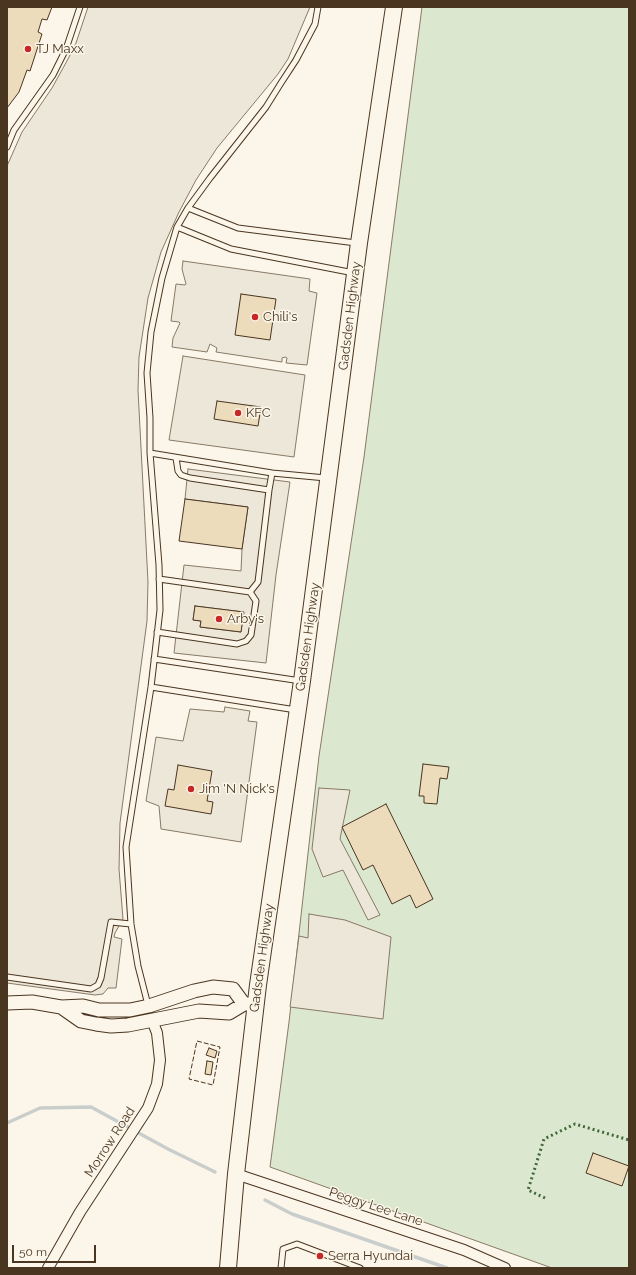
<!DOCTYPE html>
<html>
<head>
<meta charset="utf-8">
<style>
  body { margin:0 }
  #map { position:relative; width:636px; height:1275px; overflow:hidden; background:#fbf6e9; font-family:Raleway,sans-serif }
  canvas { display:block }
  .frame { position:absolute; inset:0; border:8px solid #4a3520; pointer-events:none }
  .scale { position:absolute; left:12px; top:1245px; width:84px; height:18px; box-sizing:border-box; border:2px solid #4a3520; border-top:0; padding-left:5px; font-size:12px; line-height:14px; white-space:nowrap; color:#4a3520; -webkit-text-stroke:3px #fbf6e9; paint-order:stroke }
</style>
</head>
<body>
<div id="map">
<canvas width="636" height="1275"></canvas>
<div class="frame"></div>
<div class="scale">50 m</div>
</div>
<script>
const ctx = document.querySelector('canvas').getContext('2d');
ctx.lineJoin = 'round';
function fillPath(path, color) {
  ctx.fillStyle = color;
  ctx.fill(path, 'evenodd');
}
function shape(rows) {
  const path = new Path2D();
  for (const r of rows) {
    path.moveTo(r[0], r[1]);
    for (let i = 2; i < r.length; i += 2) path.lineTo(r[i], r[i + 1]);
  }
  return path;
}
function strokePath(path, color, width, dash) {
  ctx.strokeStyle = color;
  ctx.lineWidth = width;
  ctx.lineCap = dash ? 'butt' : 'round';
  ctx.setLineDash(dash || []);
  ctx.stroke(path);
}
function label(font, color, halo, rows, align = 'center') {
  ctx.font = font + ' Raleway,sans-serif';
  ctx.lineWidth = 3;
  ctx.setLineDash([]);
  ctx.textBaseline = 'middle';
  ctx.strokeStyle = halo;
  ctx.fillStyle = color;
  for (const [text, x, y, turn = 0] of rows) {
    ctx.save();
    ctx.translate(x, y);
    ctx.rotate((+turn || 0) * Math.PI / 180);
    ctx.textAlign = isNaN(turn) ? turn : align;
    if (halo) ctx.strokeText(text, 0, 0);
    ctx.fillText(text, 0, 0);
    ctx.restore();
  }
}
const green = shape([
  [422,7,629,7,629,1268,552,1268,270,1167,289,1022,319,756,364,457,422,7]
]);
fillPath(green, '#dce7d0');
strokePath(green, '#887966', 1);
const parking = shape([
  [88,7,310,7,288,59,278,74,217,148,196,180,179,212,161,252,148,298,139,357,138,390,148,582,147,621,120,823,119,869,123,919,115,933,114,937,122,939,116,988,108,988,103,994,95,995,7,983,7,166,22,132,52,88,68,59,76,43,88,7],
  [183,261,310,279,309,291,317,293,307,365,286,363,287,358,285,357,282,358,282,362,216,352,217,348,210,344,207,352,172,347,173,338,180,323,179,322,171,321,176,284,185,285,186,284,182,269,183,261],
  [183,356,305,375,294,457,169,440,183,356],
  [188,469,290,482,276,575,266,663,174,653,184,565,241,571,242,549,248,507,185,499,188,469],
  [195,606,243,612,241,632,200,627,201,621,193,620,195,606],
  [225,707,250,711,248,721,257,722,241,842,161,829,159,806,146,801,156,737,183,741,190,709,224,712,225,707],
  [319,788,350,790,340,839,380,915,368,920,343,870,323,877,312,849,319,788],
  [309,914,345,920,391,937,383,1019,290,1007,299,936,308,938,309,914]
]);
fillPath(parking, '#ede7d9');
strokePath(parking, '#887966', 1);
strokePath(shape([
  [7,1123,40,1108,91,1107,168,1149,215,1172],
  [265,1200,292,1214,447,1268]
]), '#c9cecd', 3.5);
const building = shape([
  [7,7,52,7,47,20,42,19,38,32,42,34,30,71,27,70,19,92,7,108,7,7],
  [241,294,276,299,270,340,235,335,241,294],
  [217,401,261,407,258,426,214,419,217,401],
  [185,499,248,507,242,549,179,541,185,499],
  [195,606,244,612,241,632,200,627,201,621,193,620,195,606],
  [423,764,449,767,447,779,440,778,437,804,424,803,424,796,419,796,423,764],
  [178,765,212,771,207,801,213,802,211,814,165,806,168,789,174,790,178,765],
  [386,804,433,899,416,908,410,895,392,904,373,865,363,870,342,827,386,804],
  [209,1048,217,1051,215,1058,206,1055,209,1048],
  [207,1061,213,1062,211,1075,205,1074,207,1061],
  [593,1153,629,1166,622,1186,586,1173,593,1153]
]);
fillPath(building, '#ecdcbc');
strokePath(building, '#4a3520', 1);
const service = shape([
  [7,147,14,130,53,75,66,49,80,7],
  [188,208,238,228,356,243],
  [177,227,231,249,354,273],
  [150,453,272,473,326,478],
  [176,458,178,471,181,475,190,478,269,490,272,473],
  [250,592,258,582,269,490],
  [157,632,237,644,246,641,251,635,256,601,250,592,159,579],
  [154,659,301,681],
  [151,687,296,710],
  [7,977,91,989,98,985,101,978,111,922,131,924],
  [148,1005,138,966,131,924,126,847,151,687,160,610,159,565,150,453,150,418,147,373,151,332,162,278,177,227,188,208,210,178,266,107,281,83,296,60,315,24,318,7],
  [281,1268,283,1249,297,1244,360,1268]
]);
const minor = shape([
  [236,1174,464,1250,505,1268],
  [48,1268,80,1212,148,1108,157,1084,160,1060,157,1033,152,1020]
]);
const tertiary = shape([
  [7,1003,32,1002,61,1007,83,1006,99,1010,130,1010,149,1006,194,991,213,987,233,989,244,1004],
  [61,1007,81,1021,96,1024,111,1026,128,1025,199,1011,229,1013,244,1004,252,1004]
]);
const primary = shape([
  [228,1268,236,1174,258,985,302,681,359,243,394,7]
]);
strokePath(service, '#4a3520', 7);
strokePath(minor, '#4a3520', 12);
strokePath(tertiary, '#4a3520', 15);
strokePath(primary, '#4a3520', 18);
strokePath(service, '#fbf6e9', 5);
strokePath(minor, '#fbf6e9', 10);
strokePath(tertiary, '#fbf6e9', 13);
strokePath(primary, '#fbf6e9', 16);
strokePath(shape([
  [545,1198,528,1190,544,1139,575,1124,629,1140]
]), '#436837', 3, [2, 3]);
strokePath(shape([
  [197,1041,220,1047,213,1085,189,1079,197,1041]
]), '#4a3520', 1, [5, 2]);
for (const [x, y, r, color] of [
  [28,49,4,"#c62828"],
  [255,317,4,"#c62828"],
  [238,413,4,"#c62828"],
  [219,619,4,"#c62828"],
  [191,789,4,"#c62828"],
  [320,1256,4,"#c62828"]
]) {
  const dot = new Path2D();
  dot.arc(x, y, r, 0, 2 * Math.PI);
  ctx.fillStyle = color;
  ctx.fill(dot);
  strokePath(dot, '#fbf6e9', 1.5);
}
label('13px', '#4a3520', '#fbf6e9', [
  ["TJ Maxx",36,49],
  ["Chili's",263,317],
  ["KFC",246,413],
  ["Arby's",227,619],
  ["Jim 'N Nick's",199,789],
  ["Serra Hyundai",328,1256]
], 'left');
label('13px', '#4a3520', '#fbf6e9', [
  ["Gadsden Highway",350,316,-83],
  ["Gadsden Highway",308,637,-82],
  ["Gadsden Highway",262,958,-82],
  ["Morrow Road",110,1142,-57],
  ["Peggy Lee Lane",376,1207,18]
]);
</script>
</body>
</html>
